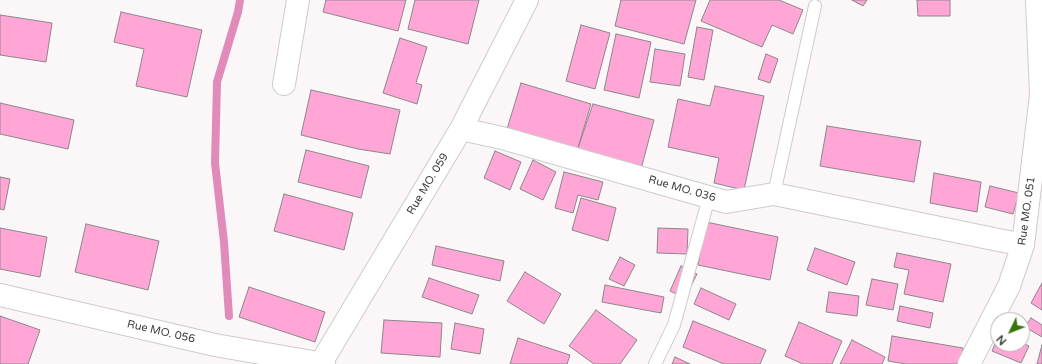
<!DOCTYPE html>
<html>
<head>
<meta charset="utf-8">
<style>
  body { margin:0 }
  #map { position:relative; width:1042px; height:364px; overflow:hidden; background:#fbf7f9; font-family:"Varela Round",sans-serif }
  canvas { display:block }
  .north { position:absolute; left:990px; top:312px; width:40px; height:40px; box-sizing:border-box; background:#fff; border:1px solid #b2b1b1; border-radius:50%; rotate:227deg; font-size:11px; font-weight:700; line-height:16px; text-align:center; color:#3e3c3d }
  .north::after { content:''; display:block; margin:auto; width:14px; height:18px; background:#387409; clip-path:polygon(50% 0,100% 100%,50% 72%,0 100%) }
</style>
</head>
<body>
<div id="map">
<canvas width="1042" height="364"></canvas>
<div class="north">N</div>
</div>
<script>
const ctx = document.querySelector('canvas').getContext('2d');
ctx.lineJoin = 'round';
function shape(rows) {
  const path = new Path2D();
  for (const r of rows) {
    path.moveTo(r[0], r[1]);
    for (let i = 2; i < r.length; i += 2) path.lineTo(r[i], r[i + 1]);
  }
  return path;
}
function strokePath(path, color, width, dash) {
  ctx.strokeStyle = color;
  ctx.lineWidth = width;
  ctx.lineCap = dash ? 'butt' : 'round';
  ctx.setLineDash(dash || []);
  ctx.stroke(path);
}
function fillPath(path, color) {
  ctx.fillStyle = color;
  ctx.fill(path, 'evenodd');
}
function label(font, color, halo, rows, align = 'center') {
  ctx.font = font + ' "Varela Round",sans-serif';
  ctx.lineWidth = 3;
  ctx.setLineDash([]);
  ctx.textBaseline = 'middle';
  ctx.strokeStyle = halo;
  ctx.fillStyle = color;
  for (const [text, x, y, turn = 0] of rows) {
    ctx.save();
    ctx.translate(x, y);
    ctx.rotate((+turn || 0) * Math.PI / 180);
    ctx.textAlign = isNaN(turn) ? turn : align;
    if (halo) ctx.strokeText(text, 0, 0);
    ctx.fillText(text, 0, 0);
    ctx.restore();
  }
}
strokePath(shape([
  [229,316,224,242,215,163,217,82,238,12,240,0]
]), '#e18bbb', 8);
const building = shape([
  [326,0,406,0,398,31,323,12,326,0],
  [415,0,479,0,468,44,408,29,415,0],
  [621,0,696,0,684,44,615,26,621,0],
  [710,0,779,0,803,10,793,34,772,25,762,47,701,21,710,0],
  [852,0,867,0,863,6,852,0],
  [917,0,950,0,950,16,918,16,917,0],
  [121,12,202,30,187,97,136,86,144,49,114,42,121,12],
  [0,15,52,23,46,62,0,55,0,15],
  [581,25,610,33,595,89,566,81,581,25],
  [697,27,713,30,704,80,688,77,697,27],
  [616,34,651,42,639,98,604,90,616,34],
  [400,38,427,47,416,83,422,85,417,104,383,93,400,38],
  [655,49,685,54,680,86,650,82,655,49],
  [766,54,778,59,770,83,758,79,766,54],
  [521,83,591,104,577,151,507,129,521,83],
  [715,86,764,96,744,190,714,183,719,158,668,147,678,99,710,106,715,86],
  [311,90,400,110,390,154,358,149,301,135,311,90],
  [0,103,74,120,68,149,0,134,0,103],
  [593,104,654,120,640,173,577,151,593,104],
  [827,126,921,141,914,182,820,166,827,126],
  [306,150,369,166,361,198,298,182,306,150],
  [495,151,521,162,510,190,484,178,495,151],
  [533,160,556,172,543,200,520,189,533,160],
  [564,172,603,182,598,200,578,195,573,213,555,208,564,172],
  [934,173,981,182,977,212,930,203,934,173],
  [0,177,10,179,4,210,0,209,0,177],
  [990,186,1019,193,1013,214,985,207,990,186],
  [284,194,353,213,344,250,274,231,284,194],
  [581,198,616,208,608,241,572,230,581,198],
  [706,222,778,237,770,280,698,265,706,222],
  [86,224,159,241,148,290,75,272,86,224],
  [0,228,47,237,40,277,0,269,0,228],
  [658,228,688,229,687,254,657,253,658,228],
  [436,246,504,261,500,281,432,265,436,246],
  [815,248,855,262,847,285,807,270,815,248],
  [897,253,951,264,943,302,904,294,909,270,894,267,897,253],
  [620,257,635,265,624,286,609,279,620,257],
  [681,266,697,274,685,298,670,291,681,266],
  [525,272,561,294,544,324,507,301,525,272],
  [429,278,479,295,472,314,422,297,429,278],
  [872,279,898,284,893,310,866,305,872,279],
  [1042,283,1042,310,1031,303,1042,283],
  [605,285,664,297,661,313,602,302,605,285],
  [249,287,325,312,315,342,239,317,249,287],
  [701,288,736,304,729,320,694,304,701,288],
  [829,292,859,296,857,316,826,312,829,292],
  [900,306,933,313,930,328,897,321,900,306],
  [596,310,637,340,620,364,594,364,569,346,596,310],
  [0,316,40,330,28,364,0,364,0,316],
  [1031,318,1042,325,1042,337,1025,327,1031,318],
  [384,320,442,323,440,357,381,353,384,320],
  [693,321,766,350,760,364,724,364,683,347,693,321],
  [799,322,842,341,832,364,803,364,785,356,799,322],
  [455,323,484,329,480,354,451,349,455,323],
  [892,336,963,348,961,364,906,364,888,361,892,336],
  [998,337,998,344,1022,343,1029,346,1021,363,992,351,998,337],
  [518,338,570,355,567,364,510,364,518,338],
  [852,340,885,357,882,364,840,364,852,340],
  [1042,345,1042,364,1037,364,1042,345],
  [675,357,690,364,672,364,675,357]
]);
fillPath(building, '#ffa6d7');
strokePath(building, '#8b8789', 1);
const service = shape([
  [774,194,815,6],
  [655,364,674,325,709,197]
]);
const minor = shape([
  [284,84,298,0],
  [461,129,502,138,726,202,774,194,1023,245],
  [321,363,461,129,527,0],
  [969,364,1009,286,1023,245,1041,95,1037,0]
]);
const tertiary = shape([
  [0,295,215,345,324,364]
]);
strokePath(service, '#cfcbcd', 14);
strokePath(minor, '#cfcbcd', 24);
strokePath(tertiary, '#cfcbcd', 24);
strokePath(service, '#fff', 12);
strokePath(minor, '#fff', 22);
strokePath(tertiary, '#fff', 22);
label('11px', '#3e3c3d', '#fff', [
  ["Rue MO. 059",428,184,-59],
  ["Rue MO. 036",682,189,16],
  ["Rue MO. 051",1027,211,-82],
  ["Rue MO. 056",161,332,13]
]);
</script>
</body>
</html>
